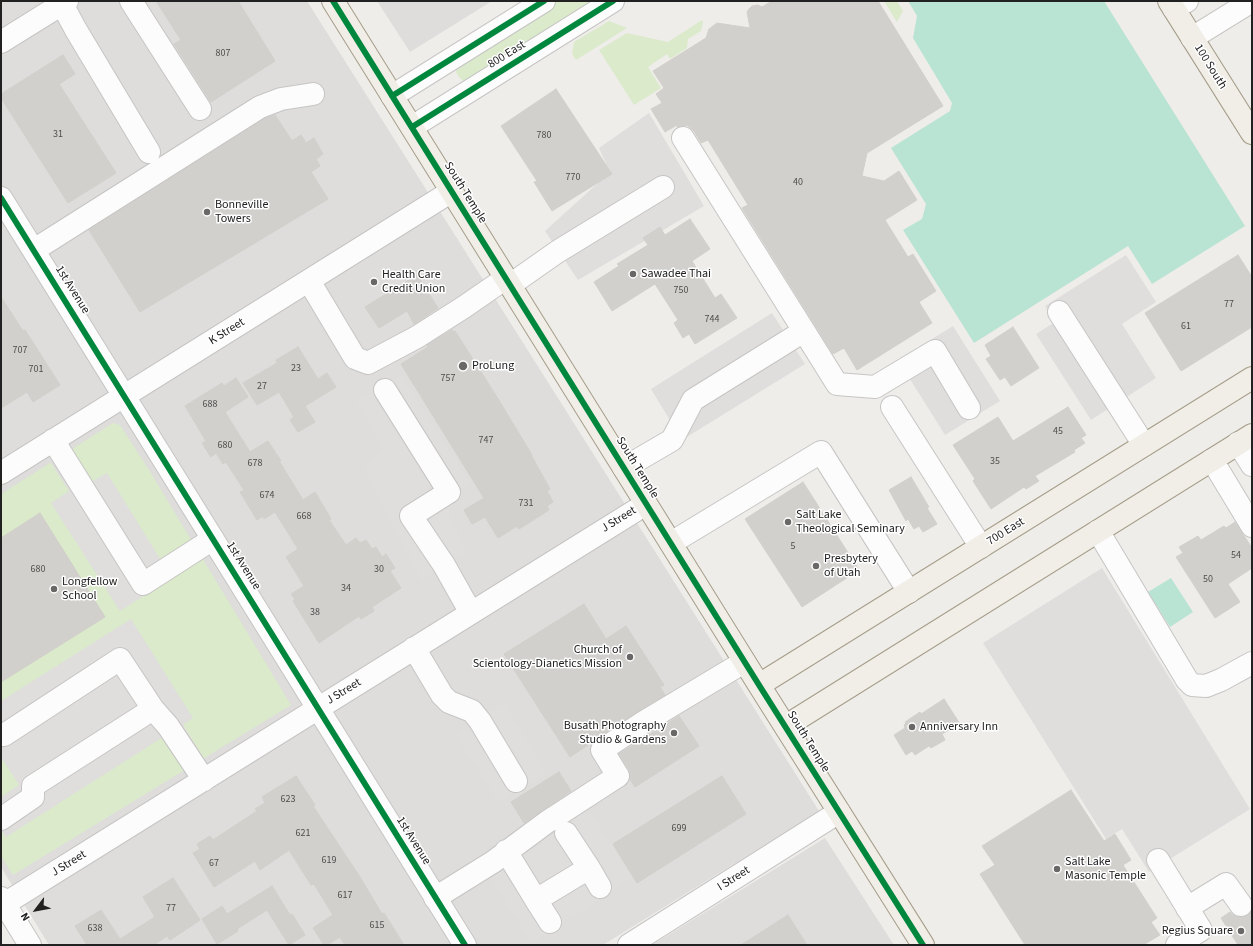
<!DOCTYPE html>
<html>
<head>
<meta charset="utf-8">
<style>
  body { margin:0 }
  #map { position:relative; width:1253px; height:946px; overflow:hidden; background:#efedea; font-family:"Source Sans 3",sans-serif }
  canvas { display:block }
  .frame { position:absolute; inset:0; border:2px solid #212121; pointer-events:none }
  .north { position:absolute; left:16px; top:890px; width:40px; height:40px; -webkit-text-stroke:3px #fff; paint-order:stroke; rotate:238deg; font-size:11px; font-weight:700; line-height:16px; text-align:center; color:#212121 }
  .north::after { content:''; display:block; margin:auto; width:14px; height:18px; background:#212121; clip-path:polygon(50% 0,100% 100%,50% 72%,0 100%) }
</style>
</head>
<body>
<div id="map">
<canvas width="1253" height="946"></canvas>
<div class="frame"></div>
<div class="north">N</div>
</div>
<script>
const ctx = document.querySelector('canvas').getContext('2d');
ctx.lineJoin = 'round';
function fillPath(path, color) {
  ctx.fillStyle = color;
  ctx.fill(path, 'evenodd');
}
function shape(rows) {
  const path = new Path2D();
  for (const r of rows) {
    path.moveTo(r[0], r[1]);
    for (let i = 2; i < r.length; i += 2) path.lineTo(r[i], r[i + 1]);
  }
  return path;
}
function strokePath(path, color, width, dash) {
  ctx.strokeStyle = color;
  ctx.lineWidth = width;
  ctx.lineCap = dash ? 'butt' : 'round';
  ctx.setLineDash(dash || []);
  ctx.stroke(path);
}
function label(font, color, halo, rows, align = 'center') {
  ctx.font = font + ' "Source Sans 3",sans-serif';
  ctx.lineWidth = 3;
  ctx.setLineDash([]);
  ctx.textBaseline = 'middle';
  ctx.strokeStyle = halo;
  ctx.fillStyle = color;
  for (const [text, x, y, turn = 0] of rows) {
    ctx.save();
    ctx.translate(x, y);
    ctx.rotate((+turn || 0) * Math.PI / 180);
    ctx.textAlign = isNaN(turn) ? turn : align;
    if (halo) ctx.strokeText(text, 0, 0);
    ctx.fillText(text, 0, 0);
    ctx.restore();
  }
}
fillPath(shape([
  [1,1,307,1,819,811,603,945,49,945,1,867],
  [377,1,492,1,410,52],
  [825,838,894,945,652,945]
]), '#dedddb');
fillPath(shape([
  [557,1,599,1,464,82,459,77,456,72,457,66,459,62],
  [884,1,897,1,903,11,897,22],
  [702,20,703,22,701,31,688,39,687,48,670,59,667,54,648,67,661,88,634,105,599,50,627,33,668,42],
  [609,21,627,28,576,60,572,54,574,42],
  [113,423,120,425,149,470,291,705,13,875,1,856,1,494]
]), '#daeacb');
fillPath(shape([
  [908,1,1104,1,1245,226,1152,284,1128,246,974,343,903,230,922,219,926,204,891,148,950,111,952,103,913,38,917,16],
  [1171,578,1193,612,1170,627,1148,592]
]), '#b9e3d3');
fillPath(shape([
  [649,113,704,206,578,280,545,231,610,172,599,148],
  [1126,255,1156,302,1122,324,1156,378,1091,420,1036,334,1055,322,1045,306],
  [772,313,805,364,682,440,651,389],
  [953,326,1000,401,945,435,898,360],
  [402,375,469,481,448,511,467,552,422,581,364,470,383,448,355,399],
  [69,448,91,482,107,473,162,562,206,556,120,611,51,503,69,491,49,460],
  [1102,568,1250,809,1149,872,1122,829,1106,839,983,643],
  [131,619,193,718,183,725,205,760,185,773,163,737,6,837,1,830,1,797,19,785,1,757,1,701],
  [504,703,547,774,498,803,455,733],
  [588,810,633,878,532,943,488,875]
]), '#dfdedd');
const building = shape([
  [156,1,238,1,275,61,211,102,174,44,181,40,156,1],
  [772,1,878,1,943,106,867,153,862,176,884,181,899,171,917,200,885,220,908,257,913,254,936,291,919,302,932,323,857,370,844,348,833,354,742,208,748,205,708,140,701,143,694,131,687,125,677,127,677,125,665,132,651,109,662,103,656,94,664,88,653,71,706,38,709,29,717,23,750,28,747,12,749,9,752,6,758,5,762,7,772,1],
  [63,55,75,74,59,84,116,173,68,203,1,98,1,94,63,55],
  [556,89,612,174,552,211,534,182,537,181,501,126,556,89],
  [275,115,292,141,301,135,306,143,314,138,323,154,316,159,320,166,311,172,328,199,140,312,89,230,266,118,275,115],
  [690,219,710,249,692,261,715,298,721,294,737,318,695,344,689,334,683,338,674,323,678,320,655,284,612,311,594,282,619,266,617,264,648,245,643,238,660,227,665,235,690,219],
  [1238,255,1252,277,1252,327,1181,371,1145,313,1238,255],
  [417,275,438,308,414,324,407,311,379,328,365,307,417,275],
  [1,297,23,331,25,330,60,385,33,402,27,392,1,408,1,297],
  [1013,327,1039,368,1011,386,1005,377,1000,380,986,359,991,356,985,345,1013,327],
  [452,330,453,332,455,331,495,394,532,455,531,455,550,489,547,491,553,502,547,506,549,510,519,529,517,526,498,538,485,517,472,524,464,510,484,498,401,364,428,347,427,345,452,330],
  [298,347,318,379,327,373,336,387,305,406,315,422,298,432,290,420,294,417,279,392,257,405,243,383,277,363,276,360,298,347],
  [236,378,248,397,225,412,250,452,268,441,281,461,279,461,303,500,315,492,331,519,329,520,346,545,356,538,360,543,366,540,372,549,376,547,382,557,386,554,395,568,390,571,401,588,372,607,374,611,361,619,359,616,319,643,293,601,295,599,291,594,304,586,286,557,298,549,275,512,264,519,263,516,257,520,240,492,244,490,226,462,223,464,216,453,211,457,202,443,206,441,185,406,222,383,224,386,236,378],
  [1068,407,1086,435,1081,438,1085,443,1074,450,1075,452,1035,476,1039,481,1026,489,1024,487,991,509,973,481,975,479,953,445,998,417,1013,441,1068,407],
  [911,477,929,507,927,508,937,524,923,532,919,526,914,529,908,519,906,521,889,490,911,477],
  [803,482,859,570,802,607,745,519,803,482],
  [40,513,105,617,1,682,1,538,40,513],
  [1235,522,1252,548,1252,568,1228,584,1240,602,1215,618,1176,557,1183,553,1179,547,1198,536,1201,540,1224,526,1226,528,1235,522],
  [584,604,606,639,626,626,664,685,660,687,665,695,637,712,570,757,504,654,584,604],
  [944,699,960,724,942,734,945,740,931,748,929,746,915,755,912,751,906,755,894,735,905,728,904,725,906,723,905,722,920,712,921,714,944,699],
  [679,716,699,746,635,787,630,779,630,775,629,769,619,754,679,716],
  [559,772,571,791,524,823,511,802,559,772],
  [296,776,315,805,313,806,360,877,382,914,384,913,404,945,345,945,340,937,327,945,324,945,313,928,333,915,314,884,311,885,289,850,260,870,255,861,214,887,193,853,200,849,197,844,210,836,213,840,257,811,255,809,265,803,262,797,296,776],
  [722,776,746,814,637,883,613,844,722,776],
  [1071,790,1104,841,1115,834,1131,860,1123,865,1157,918,1151,922,1160,935,1143,945,1025,945,980,874,995,865,982,846,1071,790],
  [173,878,200,920,170,940,167,936,154,945,87,945,75,926,101,910,120,939,155,917,143,897,173,878],
  [272,886,290,915,292,914,305,935,289,945,267,910,237,929,238,931,217,944,202,919,222,906,227,914,272,886],
  [1252,911,1252,945,1238,945,1221,918,1230,912,1235,916,1243,917,1248,915,1252,911],
  [788,915,807,945,741,945,788,915]
]);
fillPath(building, '#d2d0cd');
strokePath(building, '#d2cfcb', 1);
const minor = shape([
  [131,1,200,109],
  [62,4,76,30,149,152],
  [1174,9,1187,1],
  [1192,38,1252,1],
  [1,42,67,1],
  [392,96,544,1],
  [412,127,613,1],
  [1,198,465,945],
  [34,250,260,107,281,99,313,94],
  [309,281,355,358,368,363,417,337,464,307,506,278],
  [510,285,557,252,663,187],
  [1059,312,1144,445],
  [804,331,837,384,875,387,935,351,969,408],
  [385,390,449,492,411,516,444,565,471,613],
  [892,407,981,547],
  [53,440,143,584,213,539],
  [1238,443,1252,465],
  [1212,460,1252,526],
  [624,468,672,440,693,400,804,331,683,138],
  [1,473,452,191],
  [1098,531,1187,680,1192,685,1206,686,1221,680,1252,663],
  [671,543,821,452,909,592],
  [414,648,442,695,449,702,472,711,480,721,516,781],
  [1,735,4,735,120,659,153,709],
  [1,819,33,797,33,786,153,709,168,726,204,780],
  [566,833,589,868],
  [506,851,536,900,589,868,600,887],
  [1158,860,1201,930,1177,945],
  [1,898,30,945],
  [435,898,493,862,547,822,618,776,602,750,644,722,744,662],
  [536,900,550,922],
  [1,906,646,504],
  [1187,908,1226,884,1241,905],
  [629,945,839,812]
]);
const major = shape([
  [333,1,759,685,923,945],
  [1169,1,1252,133],
  [759,685,1252,378],
  [786,726,1252,435]
]);
strokePath(minor, '#c6c5c4', 24);
strokePath(major, '#a49d88', 24);
strokePath(minor, '#fdfcfc', 22);
strokePath(major, '#f1ede7', 22);
strokePath(shape([
  [333,1,759,685,923,945],
  [392,96,544,1],
  [412,127,613,1],
  [1,198,465,945]
]), '#00873e', 6);
for (const [x, y, r, color] of [
  [207,212,4,"#696867"],
  [633,274,4,"#696867"],
  [374,282,4,"#696867"],
  [463,366,5,"#696867"],
  [788,522,4,"#696867"],
  [816,566,4,"#696867"],
  [54,589,4,"#696867"],
  [630,657,4,"#696867"],
  [912,727,4,"#696867"],
  [674,733,4,"#696867"],
  [1057,869,4,"#696867"],
  [1241,931,4,"#696867"]
]) {
  const dot = new Path2D();
  dot.arc(x, y, r, 0, 2 * Math.PI);
  ctx.fillStyle = color;
  ctx.fill(dot);
  strokePath(dot, '#fff', 1.5);
}
label('10px', '#4d4d4c', null, [
  ["807",223,54],
  ["31",58,135],
  ["780",544,136],
  ["770",573,178],
  ["40",798,183],
  ["750",681,291],
  ["77",1229,305],
  ["744",712,320],
  ["61",1186,327],
  ["707",20,351],
  ["23",296,369],
  ["701",36,370],
  ["757",448,379],
  ["27",262,387],
  ["688",210,405],
  ["45",1058,432],
  ["747",486,441],
  ["680",225,446],
  ["35",995,462],
  ["678",255,464],
  ["674",267,496],
  ["731",526,504],
  ["668",304,517],
  ["5",793,547],
  ["54",1236,556],
  ["680",38,570],
  ["30",379,570],
  ["50",1208,580],
  ["34",346,589],
  ["38",315,613],
  ["623",288,800],
  ["699",679,829],
  ["621",303,834],
  ["619",329,861],
  ["67",214,864],
  ["617",345,896],
  ["77",171,909],
  ["615",377,926],
  ["638",95,929]
]);
label('12px', '#212121', '#fff', [
  ["800 East",507,55,-32],
  ["100 South",1210,67,58],
  ["South Temple",465,193,58],
  ["1st Avenue",72,290,58],
  ["K Street",227,332,-32],
  ["South Temple",637,468,58],
  ["J Street",619,520,-32],
  ["700 East",1006,532,-32],
  ["1st Avenue",243,566,58],
  ["J Street",344,692,-32],
  ["South Temple",808,742,58],
  ["1st Avenue",413,841,58],
  ["J Street",69,864,-32],
  ["I Street",734,879,-32]
]);
label('12px', '#212121', '#fff', [
  ["Bonneville",215,205],
  ["Towers",215,219],
  ["Sawadee Thai",641,274],
  ["Health Care",382,275],
  ["Credit Union",382,289],
  ["ProLung",472,366],
  ["Salt Lake",796,515],
  ["Theological Seminary",796,529],
  ["Presbytery",824,559],
  ["of Utah",824,573],
  ["Longfellow",62,582],
  ["School",62,596],
  ["Church of",622,650,"right"],
  ["Scientology-Dianetics Mission",622,664,"right"],
  ["Busath Photography",666,726,"right"],
  ["Studio & Gardens",666,740,"right"],
  ["Anniversary Inn",920,727],
  ["Salt Lake",1065,862],
  ["Masonic Temple",1065,876],
  ["Regius Square",1233,931,"right"]
], 'left');
</script>
</body>
</html>
